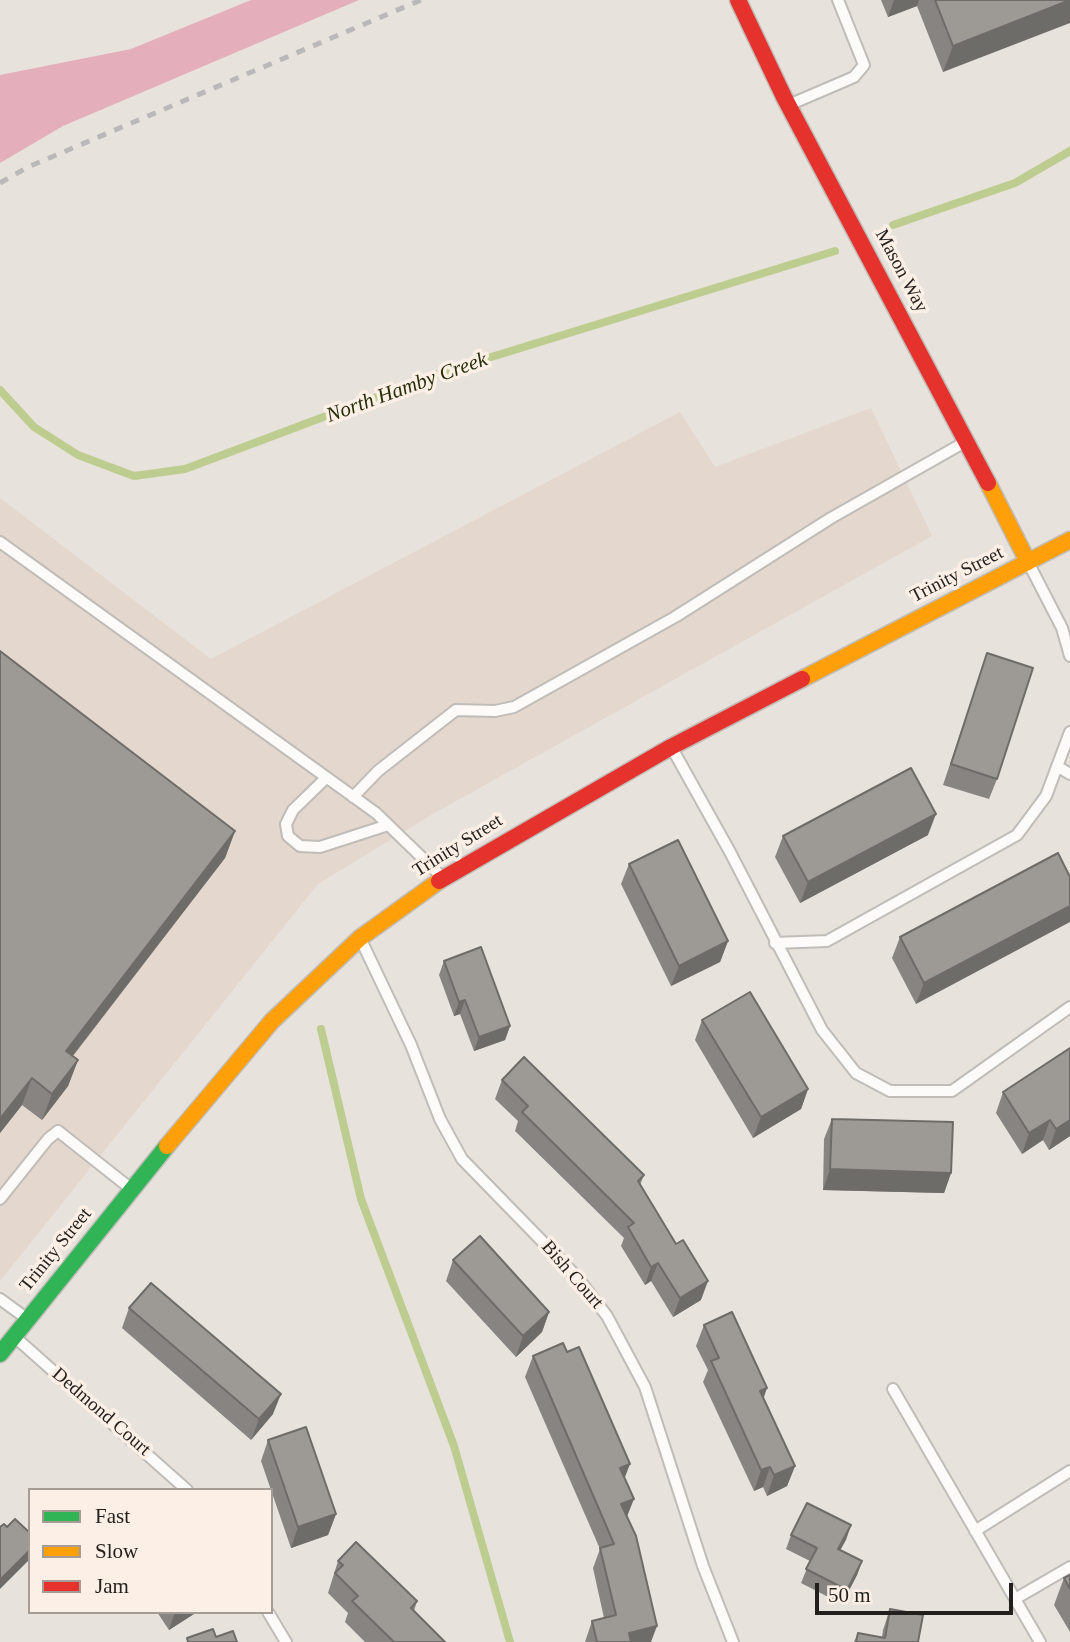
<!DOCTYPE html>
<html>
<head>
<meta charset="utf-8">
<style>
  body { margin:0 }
  #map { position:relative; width:1070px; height:1642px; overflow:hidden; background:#e8e2dd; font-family:Georgia,serif }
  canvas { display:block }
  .legend { position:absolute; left:28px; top:1488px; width:245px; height:126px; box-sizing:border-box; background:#fbefe6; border:2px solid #a59c95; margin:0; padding:9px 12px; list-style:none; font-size:21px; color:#231f1c }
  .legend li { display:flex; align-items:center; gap:14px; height:35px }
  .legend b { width:35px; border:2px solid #a59c95 }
  .scale { position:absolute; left:815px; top:1583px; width:198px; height:32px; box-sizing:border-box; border:4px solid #231f1c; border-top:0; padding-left:9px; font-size:21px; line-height:24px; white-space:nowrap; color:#231f1c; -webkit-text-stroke:5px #fbefe6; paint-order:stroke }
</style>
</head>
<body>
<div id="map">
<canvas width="1070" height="1642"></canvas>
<ul class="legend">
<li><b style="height:9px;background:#30b455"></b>Fast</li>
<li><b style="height:9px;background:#ff9f0a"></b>Slow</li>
<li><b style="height:9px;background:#e5322d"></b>Jam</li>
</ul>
<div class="scale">50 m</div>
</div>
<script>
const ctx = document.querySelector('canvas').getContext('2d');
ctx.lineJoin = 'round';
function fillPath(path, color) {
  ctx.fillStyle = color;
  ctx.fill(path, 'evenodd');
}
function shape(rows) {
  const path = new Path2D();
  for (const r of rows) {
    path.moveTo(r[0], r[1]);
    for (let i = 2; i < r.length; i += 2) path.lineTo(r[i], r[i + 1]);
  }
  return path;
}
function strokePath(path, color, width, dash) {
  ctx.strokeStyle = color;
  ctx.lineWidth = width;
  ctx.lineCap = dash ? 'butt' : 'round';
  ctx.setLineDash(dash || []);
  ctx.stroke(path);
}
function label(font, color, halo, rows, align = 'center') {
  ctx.font = font + ' Georgia,serif';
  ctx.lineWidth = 7;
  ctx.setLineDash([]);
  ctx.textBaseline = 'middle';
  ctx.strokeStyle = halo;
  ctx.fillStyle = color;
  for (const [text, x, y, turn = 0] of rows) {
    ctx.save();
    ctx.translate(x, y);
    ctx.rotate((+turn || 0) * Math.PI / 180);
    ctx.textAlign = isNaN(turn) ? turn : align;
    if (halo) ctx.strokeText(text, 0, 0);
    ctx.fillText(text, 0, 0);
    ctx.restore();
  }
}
fillPath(shape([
  [871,408,932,536,431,815,318,884,0,1281,0,498,211,659,680,412,715,467]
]), '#e4d7cd');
fillPath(shape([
  [251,0,359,0,63,126,0,163,0,75,131,49]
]), '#e4aebb');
strokePath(shape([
  [893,225,1015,183,1070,151],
  [0,390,34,427,78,455,134,476,185,469,446,371,835,251],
  [321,1029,361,1199,454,1446,510,1642]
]), '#bdcd8f', 8);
const lane = shape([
  [791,104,854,77,864,65,838,0],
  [0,542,376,813,441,876],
  [1029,564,1062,628,1070,656],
  [673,750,730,852,822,1030,856,1073,890,1091,952,1091,1070,1007],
  [1057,766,1070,774],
  [326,778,293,810,286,824,288,836,300,846,320,847,388,825],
  [353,797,378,771,456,710,495,711,514,707,675,617,831,518,965,442],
  [361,940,411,1045,440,1119,462,1159,577,1277,607,1316,645,1387,703,1566,733,1642],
  [775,943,827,941,1017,835,1046,796,1070,732],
  [0,1199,48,1139,58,1131,130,1188],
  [0,1299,26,1318],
  [16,1338,187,1490],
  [893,1389,1040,1642],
  [975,1531,1070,1471],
  [1015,1599,1070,1567],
  [268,1612,286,1642]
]);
const fast = shape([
  [0,1354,167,1146]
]);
const slow = shape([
  [988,483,1028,562],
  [802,679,1070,540],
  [167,1146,272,1021,360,938,439,881]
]);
const jam = shape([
  [738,0,784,97,988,483],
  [439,881,671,747,802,679]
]);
strokePath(lane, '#c0bcb8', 14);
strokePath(fast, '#c0bcb8', 19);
strokePath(slow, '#c0bcb8', 19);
strokePath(jam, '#c0bcb8', 19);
strokePath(lane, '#fcfbfa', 10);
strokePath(fast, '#30b455', 16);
strokePath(slow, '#ff9f0a', 16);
strokePath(jam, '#e5322d', 16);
strokePath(shape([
  [0,183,28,167,421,0]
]), '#bab8b8', 5, [9, 9]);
fillPath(shape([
  [881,0,1070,0,943,72,917,6,888,17],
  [0,651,235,831,225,858,73,1056,78,1060,68,1086,42,1120,22,1105,0,1133],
  [987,653,997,779,989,799,943,785],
  [928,835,800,903,775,857,783,836],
  [629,864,728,941,720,962,671,986,621,884],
  [1070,877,916,1004,892,958,900,937],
  [444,961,510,1026,505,1040,474,1051,460,1014,454,1016,439,975],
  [702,1020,808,1089,801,1109,753,1138,695,1040],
  [1070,1048,1070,1136,1049,1150,1043,1140,1022,1154,996,1113,1003,1092],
  [502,1080,644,1175,640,1185,701,1300,673,1317,651,1281,645,1285,621,1246,624,1238,515,1131,518,1121,495,1099],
  [832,1119,951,1173,944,1193,823,1190,824,1139],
  [453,1260,549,1312,542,1332,516,1357,446,1281],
  [129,1308,273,1414,251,1440,122,1328],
  [704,1325,764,1398,795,1466,787,1486,767,1496,763,1487,754,1491,703,1382,708,1370,696,1346],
  [533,1356,625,1478,627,1517,651,1642,585,1642,592,1621,604,1618,593,1568,600,1549,525,1377],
  [268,1440,336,1514,328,1535,291,1548,261,1461],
  [851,1525,840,1550,862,1561,857,1575,842,1604,801,1583,810,1561,786,1549,791,1535],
  [338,1561,417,1601,414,1611,445,1642,365,1642,345,1622,348,1613,328,1593],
  [1070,1575,1070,1632,1054,1605,1064,1578],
  [890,1609,918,1642,854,1642,858,1633,882,1637,883,1630],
  [157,1612,197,1612,169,1630]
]), '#878481');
fillPath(shape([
  [894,0,919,0,917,6,888,17],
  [1070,0,1070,23,943,72,953,46],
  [936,814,928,835,800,903,808,882],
  [235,831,225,858,56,1077,66,1051],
  [1070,906,1070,922,916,1004,924,983],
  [728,941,720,962,671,986,679,966],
  [465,1000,460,1014,454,1016,459,1002],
  [510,1026,505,1040,474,1051,479,1037],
  [78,1060,68,1086,42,1120,52,1094],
  [32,1078,22,1105,0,1133,0,1119],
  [808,1089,801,1109,753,1138,761,1117],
  [1050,1120,1043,1140,1022,1154,1029,1133],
  [1070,1120,1070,1136,1049,1150,1056,1129],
  [830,1169,951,1173,944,1193,823,1190],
  [658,1263,651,1281,645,1285,651,1267],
  [708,1281,701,1300,673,1317,680,1298],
  [549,1312,542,1332,516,1357,523,1336],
  [767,1388,760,1409,760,1391],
  [281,1394,273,1414,251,1440,259,1419],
  [630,1464,622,1485,620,1468],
  [795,1466,787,1486,767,1496,774,1475],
  [770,1467,763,1487,754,1491,761,1470],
  [634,1499,626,1519,621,1504],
  [336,1514,328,1535,291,1548,298,1527],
  [851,1525,846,1540,833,1563,838,1549],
  [30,1550,30,1559,0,1589,0,1580],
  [862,1561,857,1575,842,1604,847,1590],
  [175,1612,197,1612,169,1630],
  [657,1626,651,1642,625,1642,629,1633]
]), '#6e6c69');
const building = shape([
  [935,0,1070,0,953,46,935,0],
  [0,651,235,831,66,1051,78,1060,52,1094,32,1078,0,1119,0,651],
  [987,653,1033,668,997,779,951,764,987,653],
  [911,768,936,814,808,882,783,836,911,768],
  [678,840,728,941,679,966,629,864,678,840],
  [1058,853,1070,877,1070,906,924,983,900,937,1058,853],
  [481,947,510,1026,479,1037,465,1000,459,1002,444,961,481,947],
  [750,992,808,1089,761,1117,702,1020,750,992],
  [1070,1048,1070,1120,1056,1129,1050,1120,1029,1133,1003,1092,1070,1048],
  [524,1057,644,1175,638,1181,676,1244,683,1240,708,1281,680,1298,658,1263,651,1267,628,1227,634,1223,522,1112,528,1106,502,1080,524,1057],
  [832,1119,953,1122,951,1173,830,1169,832,1119],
  [480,1236,549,1312,523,1336,453,1260,480,1236],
  [151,1283,281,1394,259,1419,129,1308,151,1283],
  [732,1312,767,1388,760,1391,795,1466,774,1475,770,1467,761,1470,711,1361,719,1358,704,1325,732,1312],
  [563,1343,567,1352,579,1347,630,1464,620,1468,634,1499,621,1504,636,1536,657,1626,629,1633,631,1642,597,1642,592,1621,616,1615,600,1548,614,1544,533,1356,563,1343],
  [306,1427,336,1514,298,1527,268,1440,306,1427],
  [807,1503,851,1525,838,1549,862,1561,847,1590,806,1569,817,1548,791,1535,807,1503],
  [15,1519,30,1533,30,1550,0,1580,0,1527,4,1524,7,1527,15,1519],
  [356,1542,417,1601,411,1608,445,1642,394,1642,352,1601,358,1596,335,1573,343,1565,338,1561,356,1542],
  [1070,1575,1070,1589,1064,1578,1070,1575],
  [890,1609,923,1615,918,1642,856,1642,858,1633,885,1638,890,1609],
  [213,1629,216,1637,233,1631,237,1642,188,1642,187,1638,213,1629]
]);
fillPath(building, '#9d9a96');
strokePath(building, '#6e6c69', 2);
label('19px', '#231f1c', '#fbefe6', [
  ["Mason Way",901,271,62],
  ["Trinity Street",957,575,-27],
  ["Trinity Street",458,846,-32],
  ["Trinity Street",56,1250,-51],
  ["Bish Court",572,1275,49],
  ["Dedmond Court",101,1412,41]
]);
label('italic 21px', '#252e09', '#fbefe6', [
  ["North Hamby Creek",407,388,-20]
]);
</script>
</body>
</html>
